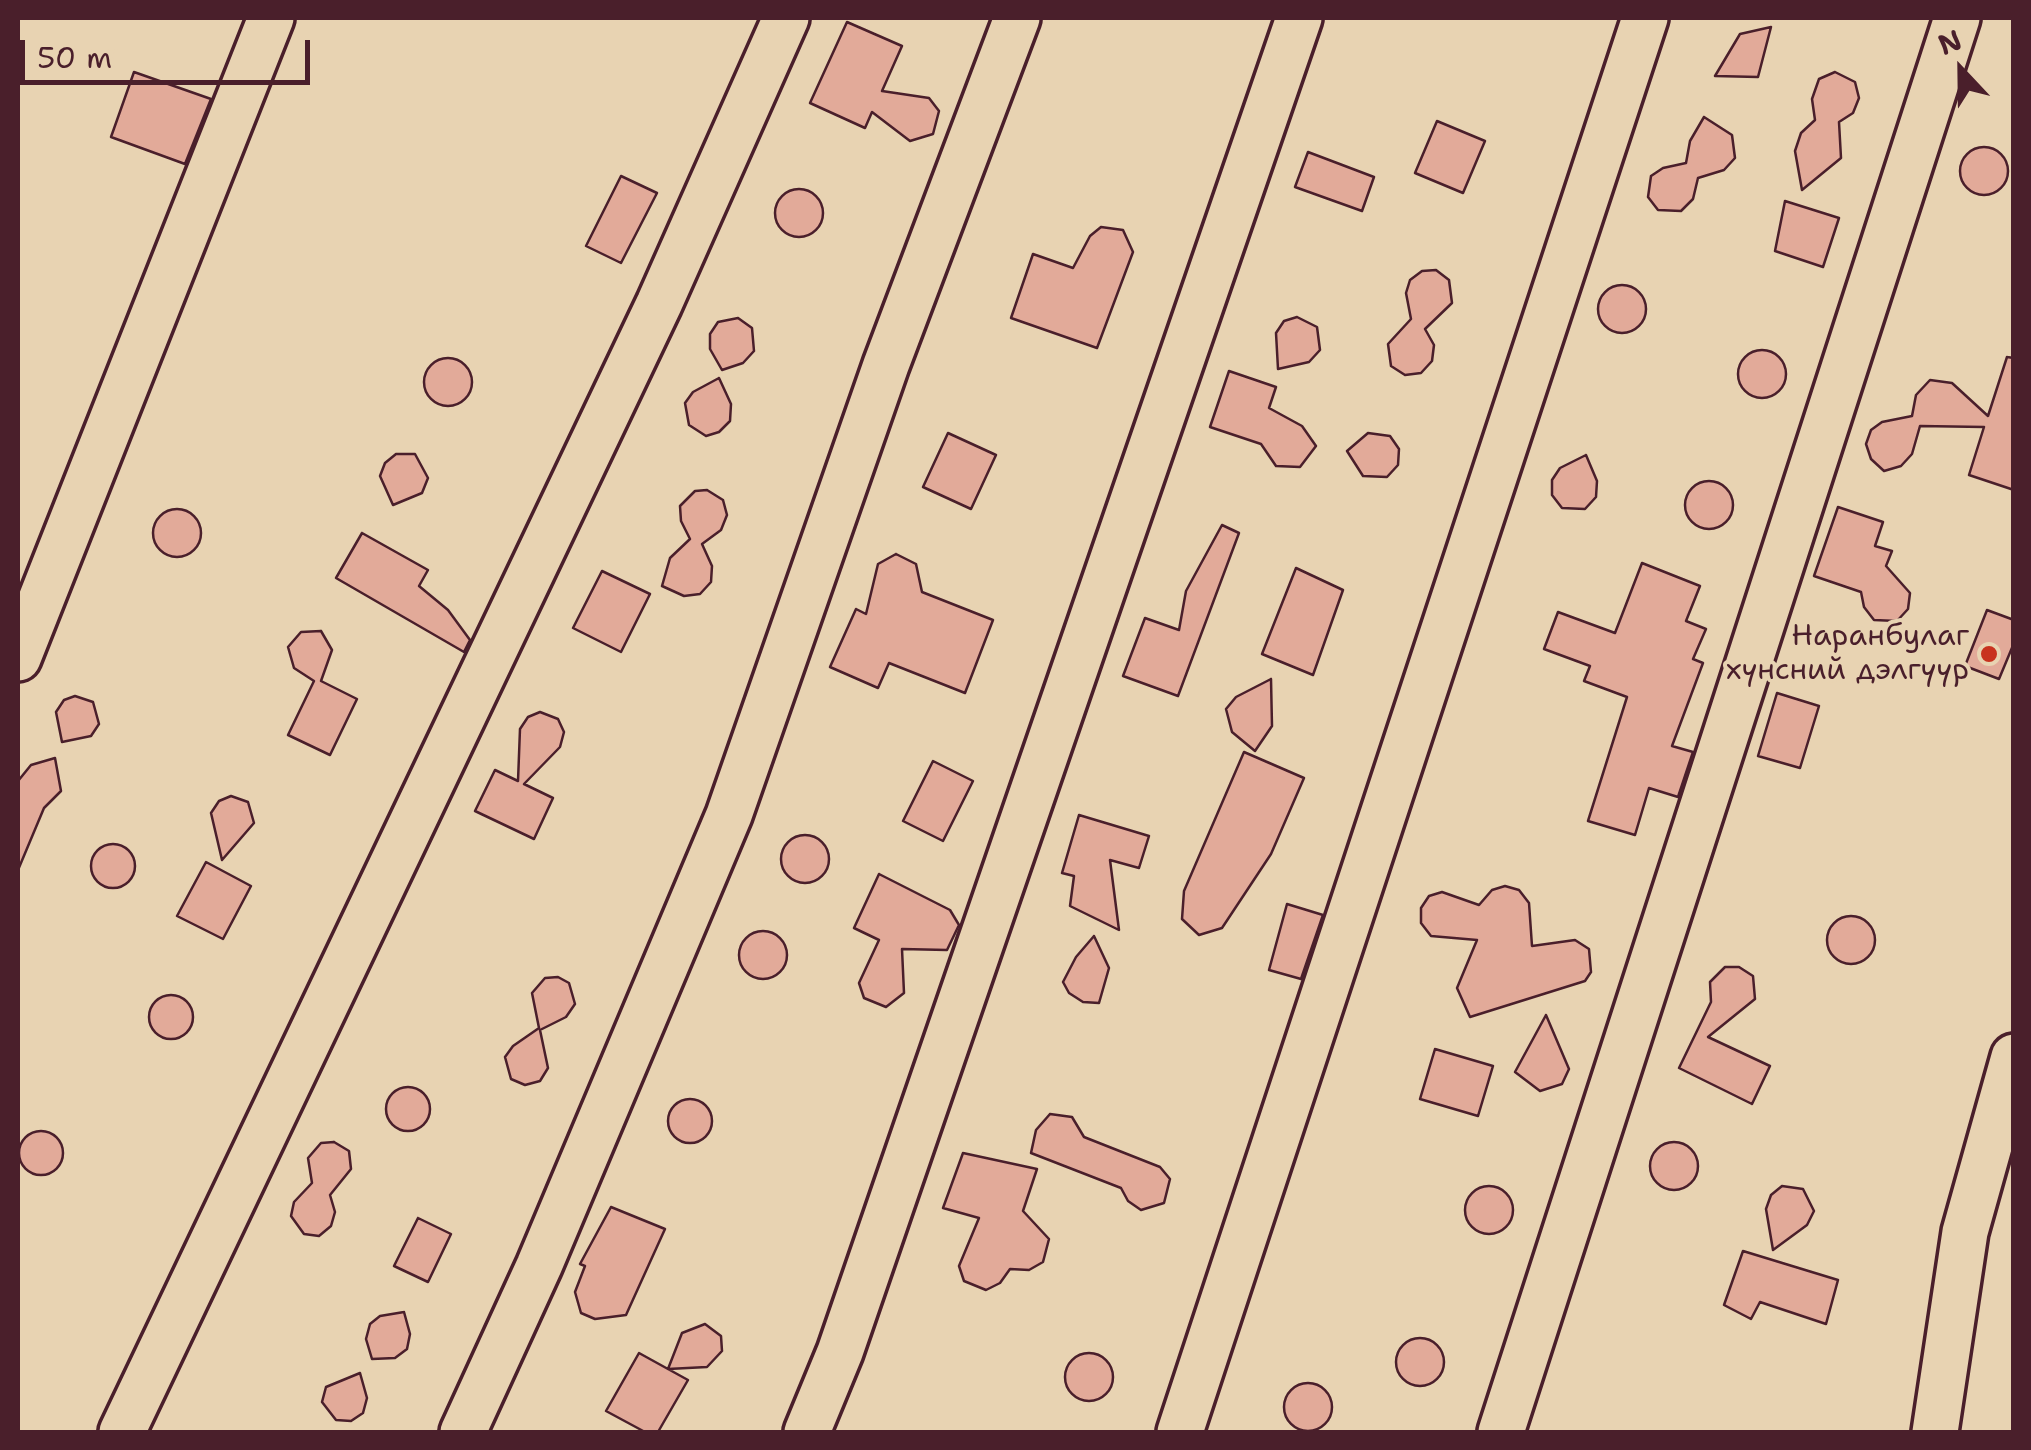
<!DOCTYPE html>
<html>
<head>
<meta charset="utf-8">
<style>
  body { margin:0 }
  #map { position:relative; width:2031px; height:1450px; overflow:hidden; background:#e8d3b2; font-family:"Shantell Sans",sans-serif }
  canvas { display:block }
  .frame { position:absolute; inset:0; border:20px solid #4a1f2b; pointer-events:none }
  .north { position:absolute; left:1911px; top:20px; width:100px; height:100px; -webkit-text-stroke:8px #e8d3b2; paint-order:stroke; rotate:338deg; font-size:28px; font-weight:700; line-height:40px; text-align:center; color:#4a1f2b }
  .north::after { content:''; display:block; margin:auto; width:35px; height:45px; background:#4a1f2b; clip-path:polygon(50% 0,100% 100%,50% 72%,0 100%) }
  .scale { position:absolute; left:20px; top:40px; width:290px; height:45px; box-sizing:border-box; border:5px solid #4a1f2b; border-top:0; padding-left:12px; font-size:30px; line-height:35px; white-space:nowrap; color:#4a1f2b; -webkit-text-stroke:8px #e8d3b2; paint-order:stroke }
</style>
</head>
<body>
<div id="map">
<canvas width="2031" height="1450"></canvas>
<div class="frame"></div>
<div class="north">N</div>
<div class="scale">50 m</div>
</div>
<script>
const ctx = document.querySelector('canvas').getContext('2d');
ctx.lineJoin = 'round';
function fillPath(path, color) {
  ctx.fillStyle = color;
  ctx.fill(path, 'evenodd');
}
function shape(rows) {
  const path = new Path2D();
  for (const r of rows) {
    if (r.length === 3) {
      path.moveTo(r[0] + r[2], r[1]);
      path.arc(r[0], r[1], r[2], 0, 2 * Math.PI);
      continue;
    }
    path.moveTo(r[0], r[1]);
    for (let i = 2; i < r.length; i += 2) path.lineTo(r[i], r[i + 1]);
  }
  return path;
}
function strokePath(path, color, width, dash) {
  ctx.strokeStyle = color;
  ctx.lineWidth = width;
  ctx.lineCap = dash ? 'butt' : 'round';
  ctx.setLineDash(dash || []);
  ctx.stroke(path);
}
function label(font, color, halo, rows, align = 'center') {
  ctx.font = font + ' "Shantell Sans",sans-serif';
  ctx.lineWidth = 8;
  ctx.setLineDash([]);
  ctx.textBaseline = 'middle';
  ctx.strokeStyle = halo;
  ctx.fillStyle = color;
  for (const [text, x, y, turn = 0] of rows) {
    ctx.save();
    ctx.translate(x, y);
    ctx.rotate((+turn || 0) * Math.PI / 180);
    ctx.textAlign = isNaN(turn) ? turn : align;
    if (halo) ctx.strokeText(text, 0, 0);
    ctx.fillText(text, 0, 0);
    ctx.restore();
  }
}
const building = shape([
  [847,22,902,46,882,91,929,98,939,111,933,134,910,141,872,112,865,128,810,103,847,22],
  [1771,27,1758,77,1715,76,1740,34,1771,27],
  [134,72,211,99,185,164,111,137,134,72],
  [1835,72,1855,82,1859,98,1853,113,1839,122,1841,158,1802,190,1795,151,1801,133,1815,120,1812,99,1819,79,1835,72],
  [1704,117,1732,135,1735,158,1724,170,1698,178,1693,199,1681,211,1658,210,1648,197,1651,176,1663,168,1686,163,1690,141,1704,117],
  [1437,121,1485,141,1463,193,1415,173,1437,121],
  [1984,171,24],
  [1308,152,1374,177,1362,211,1295,187,1308,152],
  [621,176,657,193,621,263,586,246,621,176],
  [799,213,24],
  [1785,201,1839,218,1823,267,1775,251,1785,201],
  [1101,227,1123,230,1133,252,1097,348,1011,318,1033,254,1073,268,1090,236,1101,227],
  [1436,270,1449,280,1452,303,1425,329,1434,345,1432,361,1421,373,1405,375,1391,366,1388,344,1411,319,1406,293,1410,280,1422,271,1436,270],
  [1622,309,24],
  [1297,317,1317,327,1320,350,1309,362,1278,369,1276,333,1284,321,1297,317],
  [738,318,752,328,754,351,743,363,722,370,710,349,710,334,718,322,738,318],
  [1762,374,24],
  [2007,357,2014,358,2014,490,1969,475,1984,427,1920,426,1912,454,1901,466,1884,471,1871,459,1866,444,1871,430,1882,422,1912,416,1916,395,1930,380,1952,383,1988,416,2007,357],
  [448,382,24],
  [1229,371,1276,387,1269,408,1302,426,1316,446,1300,467,1276,466,1261,444,1210,427,1229,371],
  [719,378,731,404,730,421,719,432,706,436,689,425,685,403,693,392,719,378],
  [948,433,996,455,971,509,923,487,948,433],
  [1368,433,1390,436,1399,449,1398,465,1387,477,1363,476,1347,451,1368,433],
  [396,454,415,454,428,478,422,493,393,505,380,476,385,463,396,454],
  [1586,455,1597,481,1596,497,1585,509,1562,508,1552,495,1552,480,1560,468,1586,455],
  [1709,505,24],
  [707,490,723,500,727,515,721,530,702,544,712,566,711,582,700,594,684,596,662,586,670,558,690,539,681,521,680,506,695,491,707,490],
  [1838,507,1883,522,1875,546,1892,551,1886,566,1910,593,1908,609,1897,621,1874,620,1864,607,1861,592,1814,576,1838,507],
  [177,533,24],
  [1222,525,1239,533,1178,696,1123,676,1145,618,1179,630,1186,591,1222,525],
  [362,533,428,570,419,586,448,610,470,640,464,652,336,578,362,533],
  [896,554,916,564,922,592,993,620,965,693,889,663,878,688,830,667,856,609,866,614,878,564,896,554],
  [1642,563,1700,586,1686,621,1706,629,1693,659,1703,663,1672,746,1693,752,1678,797,1649,788,1635,835,1588,821,1627,697,1584,681,1590,666,1544,649,1558,612,1615,633,1642,563],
  [1296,568,1343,590,1313,675,1262,654,1296,568],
  [602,571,650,594,621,652,573,628,602,571],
  [1987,610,2014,620,2014,643,1999,679,1965,666,1987,610],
  [321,631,332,650,321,681,357,699,330,755,288,735,314,681,294,668,288,647,301,632,321,631],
  [1271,679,1272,726,1255,751,1232,732,1226,709,1236,697,1271,679],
  [1777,693,1819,706,1800,768,1758,756,1777,693],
  [75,696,93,702,99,724,91,736,62,742,56,712,64,700,75,696],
  [540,712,558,719,564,732,560,747,524,784,553,798,534,839,475,811,495,770,518,781,520,729,528,717,540,712],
  [1244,752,1304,778,1271,854,1222,928,1199,935,1182,919,1184,891,1244,752],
  [55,758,61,791,44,808,18,870,18,781,31,765,55,758],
  [933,761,973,781,943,841,903,821,933,761],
  [231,796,248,802,254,823,222,860,211,813,219,801,231,796],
  [1079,815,1149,836,1139,868,1110,860,1119,930,1070,906,1074,876,1062,873,1079,815],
  [805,859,24],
  [113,866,22],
  [206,862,251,886,223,939,177,916,206,862],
  [879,874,950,910,959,925,947,950,902,949,904,993,886,1007,864,998,859,983,879,940,854,928,879,874],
  [1505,886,1519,890,1529,903,1532,946,1575,940,1589,949,1591,972,1585,981,1470,1017,1457,988,1477,940,1431,936,1421,923,1421,908,1429,896,1442,892,1479,905,1492,890,1505,886],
  [1287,904,1323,915,1301,979,1269,970,1287,904],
  [1851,940,24],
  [763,955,24],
  [1094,936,1109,968,1099,1003,1083,1002,1069,993,1063,982,1076,957,1094,936],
  [1725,967,1739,967,1753,976,1755,999,1708,1037,1770,1066,1752,1104,1679,1068,1711,1002,1710,982,1725,967],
  [545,978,558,977,569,983,575,1004,566,1017,540,1030,548,1068,540,1081,525,1085,511,1079,505,1057,513,1046,539,1028,532,993,545,978],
  [171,1017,22],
  [1546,1015,1569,1069,1562,1084,1540,1091,1515,1072,1546,1015],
  [1435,1049,1493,1066,1478,1116,1420,1099,1435,1049],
  [408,1109,22],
  [690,1121,22],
  [1050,1114,1072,1117,1084,1137,1160,1167,1170,1179,1164,1203,1141,1210,1128,1201,1121,1188,1031,1153,1036,1130,1050,1114],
  [41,1153,22],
  [334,1142,349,1151,351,1169,330,1195,335,1212,331,1226,319,1236,304,1234,291,1216,294,1202,312,1183,308,1158,321,1143,334,1142],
  [1674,1166,24],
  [963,1153,1037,1169,1023,1211,1049,1239,1043,1262,1029,1270,1010,1269,1000,1283,986,1290,964,1281,959,1266,979,1218,943,1208,963,1153],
  [1782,1186,1803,1189,1814,1211,1807,1225,1773,1250,1766,1209,1771,1195,1782,1186],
  [1489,1210,24],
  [611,1207,665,1229,626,1315,595,1319,581,1313,575,1292,585,1266,580,1264,611,1207],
  [418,1218,451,1234,428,1282,394,1266,418,1218],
  [1743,1251,1838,1280,1826,1324,1760,1302,1751,1319,1724,1305,1743,1251],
  [404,1312,410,1334,407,1349,395,1358,372,1359,366,1339,370,1324,380,1316,404,1312],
  [705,1324,721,1336,722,1351,707,1367,668,1369,688,1380,658,1432,645,1432,606,1411,639,1353,668,1369,682,1333,705,1324],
  [1420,1362,24],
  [1089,1377,24],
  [360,1373,367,1398,363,1413,351,1421,336,1420,322,1402,326,1387,360,1373],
  [1308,1407,24]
]);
fillPath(building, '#e2aa99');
strokePath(building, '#4a1f2b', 2.5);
const minor = shape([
  [18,658,271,18],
  [122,1432,659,304,786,18],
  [463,1432,539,1266,729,815,886,365,1017,18],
  [807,1432,840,1352,1299,18],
  [1180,1432,1645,18],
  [1501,1432,1957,18],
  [1935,1432,1965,1232,2014,1057]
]);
strokePath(minor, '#4a1f2b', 52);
strokePath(minor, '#e8d3b2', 45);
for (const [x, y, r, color] of [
  [1989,654,10,"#c8321e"]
]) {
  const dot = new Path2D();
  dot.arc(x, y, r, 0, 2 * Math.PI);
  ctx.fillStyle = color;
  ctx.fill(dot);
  strokePath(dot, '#e8d3b2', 4);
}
label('30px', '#4a1f2b', '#e8d3b2', [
  ["Наранбулаг",1969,637],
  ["хүнсний дэлгүүр",1969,671]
], 'right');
</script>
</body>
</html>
